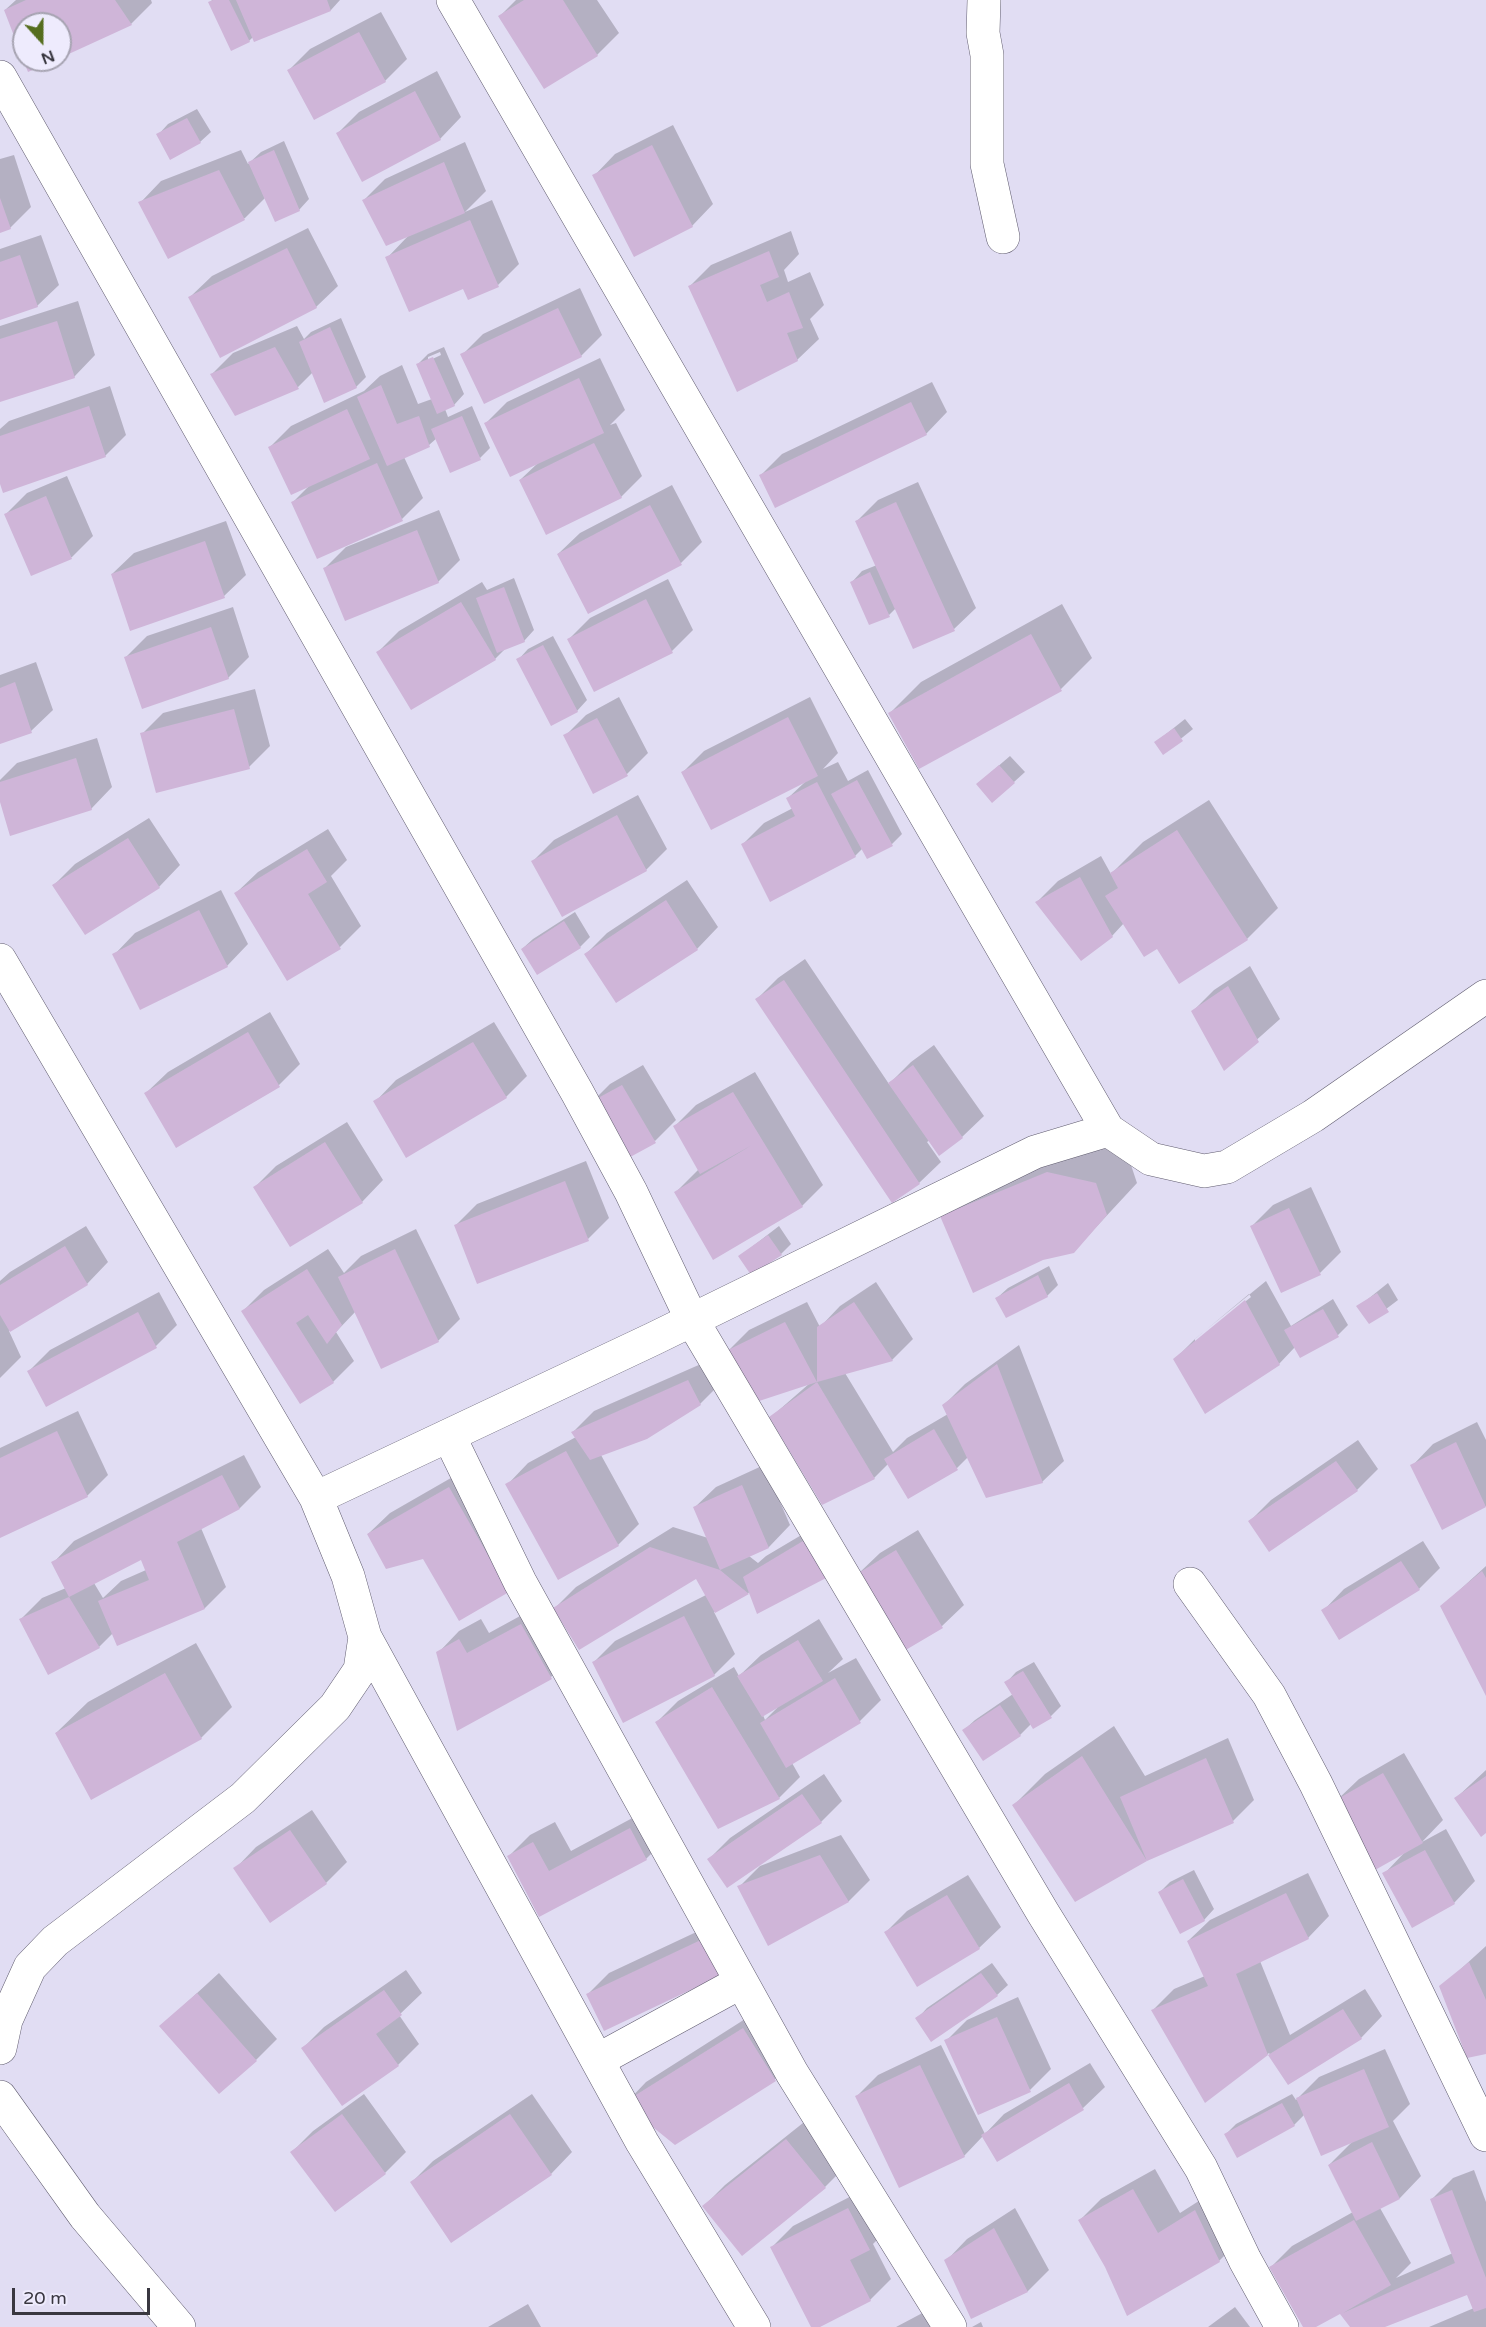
<!DOCTYPE html>
<html>
<head>
<meta charset="utf-8">
<style>
  body { margin:0 }
  #map { position:relative; width:1486px; height:2327px; overflow:hidden; background:#e1ddf3; font-family:"Varela Round",sans-serif }
  canvas { display:block }
  .north { position:absolute; left:12px; top:12px; width:60px; height:60px; box-sizing:border-box; background:#eeebfd; border:2px solid #a6a3b1; border-radius:50%; rotate:159deg; font-size:16px; font-weight:700; line-height:24px; text-align:center; color:#393740 }
  .north::after { content:''; display:block; margin:auto; width:21px; height:27px; background:#556d1e; clip-path:polygon(50% 0,100% 100%,50% 72%,0 100%) }
  .scale { position:absolute; left:12px; top:2288px; width:138px; height:27px; box-sizing:border-box; border:3px solid #393740; border-top:0; padding-left:8px; font-size:18px; line-height:21px; white-space:nowrap; color:#393740; -webkit-text-stroke:4px #eeebfd; paint-order:stroke }
</style>
</head>
<body>
<div id="map">
<canvas width="1486" height="2327"></canvas>
<div class="north">N</div>
<div class="scale">20 m</div>
</div>
<script>
const ctx = document.querySelector('canvas').getContext('2d');
ctx.lineJoin = 'round';
function fillPath(path, color) {
  ctx.fillStyle = color;
  ctx.fill(path, 'evenodd');
}
function shape(rows) {
  const path = new Path2D();
  for (const r of rows) {
    path.moveTo(r[0], r[1]);
    for (let i = 2; i < r.length; i += 2) path.lineTo(r[i], r[i + 1]);
  }
  return path;
}
function strokePath(path, color, width, dash) {
  ctx.strokeStyle = color;
  ctx.lineWidth = width;
  ctx.lineCap = dash ? 'butt' : 'round';
  ctx.setLineDash(dash || []);
  ctx.stroke(path);
}
fillPath(shape([
  [16,0,151,0,152,3,131,24,60,56,60,24,24,24,24,58,5,10],
  [212,0,340,0,331,10,255,40,253,37,249,41,210,3],
  [516,0,597,0,619,33,597,55,545,87,500,16],
  [381,12,407,59,385,81,315,118,289,70,310,49],
  [437,71,461,117,440,139,338,133,359,112],
  [197,109,211,132,200,142,158,135,168,124],
  [673,125,713,204,692,226,594,176,615,154],
  [284,141,309,199,299,210,266,197,245,218,168,257,140,203,161,181,241,150,248,164,261,152],
  [465,142,486,191,465,212,492,200,519,264,498,285,387,258,409,235,364,200,385,179],
  [14,155,31,207,10,228,0,231,0,159],
  [308,228,338,286,316,307,190,297,212,276],
  [791,231,799,254,784,270,788,282,810,272,824,305,810,319,819,339,797,360,690,286,711,265],
  [41,235,59,285,37,306,0,319,0,249],
  [580,288,602,335,581,356,462,355,483,334],
  [78,301,95,355,74,377,0,401,0,326],
  [341,318,366,377,356,387,313,372,298,387,236,414,212,374,233,353,297,326,304,339,311,332],
  [444,347,464,394,454,405,445,409,448,417,472,406,490,448,480,458,437,438,429,445,404,457,423,498,402,519,293,502,309,486,270,447,291,426,364,391,380,376,402,365,418,404,432,399,418,364,428,354],
  [440,352,441,355,428,361,428,357],
  [600,358,625,410,610,425,616,423,642,476,621,497,520,480,539,462,486,423,507,402],
  [932,382,947,412,926,434,761,475,782,454],
  [110,386,126,435,105,456,0,479,0,429,9,421],
  [67,476,93,536,72,557,32,574,6,514,27,493],
  [918,482,976,608,954,629,914,647,896,608,889,615,852,582,862,571,877,565,857,521,878,500],
  [672,485,702,542,681,563,558,554,580,533],
  [439,510,460,560,438,582,325,568,346,547],
  [226,521,246,575,224,596,112,574,134,553],
  [514,578,534,630,524,641,507,647,495,659,378,652,399,631,482,582,487,590],
  [668,579,693,630,672,651,569,639,590,618],
  [1062,604,1092,658,1061,689,890,713,921,682],
  [233,607,249,657,228,678,126,657,147,636],
  [553,636,587,700,577,711,518,660,528,649],
  [36,662,53,710,31,731,0,742,0,675],
  [255,689,270,746,249,767,142,734,163,713],
  [619,697,648,753,627,774,594,792,565,736,586,715],
  [810,697,838,753,823,769,838,762,848,781,868,770,902,834,892,844,863,848,855,856,743,844,764,823,793,808,788,798,805,782,683,772,704,751],
  [1185,719,1193,729,1163,753,1156,742],
  [97,738,112,787,91,809,0,797,0,780,17,763],
  [1010,756,1025,772,993,801,989,774],
  [638,795,667,849,646,870,533,861,554,840],
  [1209,800,1278,908,1247,939,1158,947,1124,923,1112,936,1037,902,1058,881,1101,856,1111,874,1143,842],
  [149,818,180,865,159,887,85,933,54,885,75,864],
  [328,829,347,860,331,876,361,926,340,947,288,978,236,893,258,872],
  [687,880,718,927,697,949,617,1001,586,954,607,933],
  [221,890,248,944,227,966,114,955,135,933],
  [575,912,590,937,580,947,522,949,533,939],
  [805,959,889,1084,911,1062,934,1045,984,1116,962,1137,939,1154,930,1140,927,1142,941,1162,919,1183,892,1201,757,999,778,978],
  [1250,966,1280,1019,1225,1068,1193,1011,1214,990],
  [270,1012,300,1064,279,1085,146,1093,168,1072],
  [494,1022,527,1076,506,1097,375,1102,396,1080],
  [643,1065,676,1120,655,1141,589,1105,610,1084],
  [755,1072,823,1185,802,1206,676,1192,699,1169,675,1126,696,1105],
  [347,1122,383,1180,362,1202,255,1187,276,1166],
  [1079,1142,1127,1153,1137,1183,1074,1251,1043,1259,941,1216],
  [586,1161,609,1218,588,1239,456,1225,477,1204],
  [1311,1187,1341,1252,1320,1273,1252,1226,1273,1205],
  [86,1226,108,1262,87,1284,9,1331,21,1357,0,1378,0,1281,10,1272],
  [779,1226,791,1244,781,1254,740,1256],
  [416,1229,460,1319,438,1341,356,1311,336,1332,354,1361,333,1382,243,1311,264,1290,328,1249,344,1273,361,1256],
  [1049,1266,1058,1285,1047,1296,997,1298,1008,1288],
  [1266,1281,1291,1326,1333,1299,1348,1325,1338,1335,1295,1347,1279,1364,1175,1359,1196,1338],
  [1249,1294,1251,1297,1195,1342,1195,1339],
  [876,1282,913,1339,892,1360,845,1373,893,1452,907,1438,948,1414,944,1405,965,1384,1019,1345,1064,1461,1042,1482,968,1457,957,1468,909,1497,889,1463,874,1478,822,1503,771,1417,810,1383,728,1351,749,1330,807,1302,820,1327,840,1306],
  [1388,1283,1398,1300,1369,1322,1358,1307],
  [159,1292,177,1325,156,1346,47,1405,29,1371,50,1350],
  [710,1360,721,1383,700,1404,601,1455,639,1524,618,1545,507,1485,528,1463,576,1437,573,1432,594,1411],
  [78,1411,108,1475,87,1496,0,1537,0,1448],
  [1477,1422,1486,1440,1486,1506,1443,1528,1412,1466,1433,1444],
  [1358,1440,1378,1469,1357,1490,1249,1522,1271,1500],
  [244,1455,261,1487,240,1508,201,1528,226,1587,205,1608,117,1644,113,1633,99,1647,21,1619,42,1598,66,1588,53,1563,74,1541],
  [141,1558,146,1570,121,1581,103,1598,94,1583],
  [764,1465,790,1525,769,1547,749,1556,758,1563,766,1556,825,1521,848,1555,750,1592,714,1612,735,1654,714,1675,594,1662,615,1641,706,1595,696,1577,555,1608,576,1587,673,1527,708,1538,694,1508,716,1487],
  [470,1467,508,1590,368,1534,390,1513],
  [918,1530,964,1605,942,1626,904,1649,858,1574,880,1553],
  [1423,1541,1440,1568,1419,1589,1323,1611,1344,1589],
  [1486,1566,1486,1693,1442,1606],
  [542,1604,572,1656,551,1677,438,1653,459,1631,481,1619,489,1633],
  [819,1619,843,1659,828,1673,856,1658,881,1700,860,1721,792,1763,800,1777,779,1798,657,1722,678,1701,734,1667,739,1676,761,1655],
  [776,1707,777,1708,765,1720,763,1715],
  [196,1643,232,1707,201,1738,56,1733,88,1702],
  [1034,1662,1061,1706,1051,1716,1033,1727,1031,1724,1020,1735,964,1730,975,1720,1013,1694,1006,1683,1016,1672],
  [1114,1726,1145,1776,1228,1738,1254,1800,1233,1821,1146,1860,1075,1900,1014,1805,1045,1774],
  [1404,1753,1443,1820,1422,1842,1446,1829,1475,1881,1454,1903,1384,1874,1404,1853,1337,1800,1359,1779],
  [1486,1770,1486,1832,1456,1798],
  [824,1774,842,1801,821,1822,727,1886,709,1859,730,1838],
  [651,1808,667,1838,646,1859,539,1915,509,1856,530,1835,555,1822,571,1851],
  [312,1810,347,1862,326,1883,235,1869,256,1847],
  [841,1835,870,1880,849,1901,768,1943,739,1887,760,1866],
  [1194,1870,1214,1909,1204,1920,1160,1892,1170,1882],
  [1308,1873,1329,1916,1308,1938,1260,1961,1290,2035,1365,1989,1382,2016,1361,2038,1288,2083,1269,2053,1205,2101,1153,2010,1174,1989,1205,1976,1188,1941,1210,1920],
  [968,1875,1001,1927,979,1948,886,1932,907,1911],
  [724,1919,720,1975,588,1994,609,1973],
  [1486,1946,1486,2052,1441,1987],
  [992,1963,1008,1985,997,1995,931,2040,917,2019,927,2008],
  [406,1970,422,1993,399,2015,419,2044,398,2065,303,2048,324,2027],
  [219,1973,277,2039,256,2060,161,2026],
  [1018,1997,1051,2069,1030,2090,946,2041,967,2020],
  [764,2007,797,2058,775,2079,675,2143,626,2103,646,2082],
  [941,2045,985,2134,1004,2114,1090,2063,1105,2087,1083,2108,997,2160,983,2136,964,2156,857,2096,878,2075],
  [1385,2049,1410,2104,1393,2121,1421,2176,1400,2198,1380,2208,1411,2263,1396,2278,1453,2253,1432,2199,1453,2178,1474,2170,1486,2202,1486,2327,1429,2327,1474,2308,1468,2293,1380,2327,1352,2327,1340,2312,1313,2327,1305,2327,1271,2267,1292,2246,1353,2212,1329,2165,1354,2140,1305,2114,1294,2125,1226,2134,1236,2124,1292,2094,1296,2100,1319,2077],
  [364,2094,406,2152,385,2173,292,2152,313,2131],
  [532,2094,572,2152,551,2174,412,2182,433,2161],
  [808,2119,846,2166,825,2187,742,2253,704,2206,725,2185],
  [1155,2169,1180,2213,1216,2190,1240,2240,1219,2261,1107,2266,1080,2220,1101,2199],
  [869,2187,890,2227,873,2244,891,2279,870,2300,812,2327,772,2247,793,2226],
  [1015,2208,1049,2270,1028,2291,972,2317,946,2261,967,2239],
  [528,2304,541,2327,488,2327],
  [1235,2307,1250,2327,1208,2327],
  [930,2309,939,2327,896,2327],
  [981,2322,983,2327,972,2327]
]), '#0003');
fillPath(shape([
  [26,0,115,0,132,25,60,58,60,24,24,24,24,60,55,60,28,72,4,10],
  [213,0,229,0,250,42,231,51,208,2],
  [236,0,327,0,331,11,254,42],
  [524,0,563,0,598,56,544,89,498,16],
  [359,32,386,82,314,120,287,70],
  [415,91,441,140,362,182,336,133],
  [187,118,201,143,170,160,156,134],
  [652,145,693,227,634,257,592,175],
  [274,150,300,211,275,222,248,162],
  [444,162,465,213,386,246,362,200],
  [219,170,245,220,168,259,138,202],
  [0,198,11,229,0,233],
  [470,220,499,287,468,300,463,289,409,312,385,257],
  [287,248,317,308,220,358,188,297],
  [769,251,779,277,760,285,767,302,789,292,803,328,787,333,798,361,737,392,688,286],
  [20,255,38,307,0,320,0,262],
  [558,308,582,357,484,404,460,354],
  [57,321,75,378,0,402,0,339],
  [330,327,357,388,324,403,299,342],
  [275,347,299,389,235,416,210,374],
  [433,357,455,406,437,414,416,364],
  [579,378,604,433,510,477,484,423],
  [381,385,397,424,419,416,430,447,387,466,357,397],
  [911,402,927,435,775,508,759,475],
  [89,406,106,457,3,493,0,484,0,436],
  [347,409,370,459,291,495,268,447],
  [462,416,481,460,450,473,431,429],
  [594,443,622,498,546,535,519,480],
  [377,463,403,521,317,559,291,502],
  [46,496,72,559,31,576,4,514],
  [896,502,955,631,913,649,855,521],
  [650,505,682,565,588,614,557,554],
  [417,530,439,583,345,621,323,568],
  [205,541,225,598,130,631,111,574],
  [870,572,890,617,869,625,850,582],
  [504,587,525,642,497,653,476,598],
  [646,599,673,653,594,692,567,639],
  [461,602,496,660,411,710,376,652],
  [211,627,229,679,142,709,124,657],
  [1031,634,1062,691,919,769,888,713],
  [543,645,578,712,551,726,516,659],
  [15,682,32,733,0,744,0,688],
  [234,709,250,769,156,793,140,733],
  [788,717,818,776,711,830,681,772],
  [597,718,628,776,593,794,563,735],
  [1174,728,1183,741,1163,755,1154,742],
  [76,758,92,810,10,836,0,802,0,782],
  [999,765,1015,783,992,803,976,784],
  [857,780,893,846,867,859,831,794],
  [817,782,856,857,770,902,741,844,795,816,786,798],
  [617,815,647,871,562,917,531,861],
  [1177,830,1248,940,1179,984,1157,949,1144,957,1105,896,1118,888,1110,873],
  [128,838,160,888,85,935,52,885],
  [307,849,327,882,308,894,341,949,287,981,234,893],
  [1080,877,1113,937,1081,961,1035,902],
  [666,900,698,950,616,1003,584,954],
  [199,910,228,967,140,1010,112,954],
  [564,921,581,948,537,975,521,949],
  [784,980,920,1184,892,1203,755,999],
  [1228,986,1259,1042,1224,1071,1191,1011],
  [248,1032,280,1087,176,1148,144,1093],
  [473,1042,507,1098,406,1158,373,1101],
  [913,1065,963,1138,939,1156,888,1083],
  [622,1085,656,1143,621,1162,587,1104],
  [733,1092,803,1207,713,1260,674,1192,752,1145,700,1174,673,1126],
  [325,1142,363,1203,290,1247,253,1187],
  [1047,1172,1096,1183,1107,1215,1074,1253,1043,1260,973,1293,940,1216],
  [565,1181,589,1241,477,1284,454,1225],
  [1289,1208,1321,1275,1281,1293,1250,1226],
  [768,1235,782,1255,751,1275,738,1256],
  [65,1246,88,1285,10,1332,0,1315,0,1285],
  [395,1249,439,1342,381,1369,338,1277],
  [307,1269,342,1325,327,1344,308,1315,296,1323,334,1383,300,1404,241,1311],
  [1038,1275,1048,1297,1006,1318,995,1298],
  [1377,1293,1389,1312,1369,1324,1356,1306],
  [1245,1300,1280,1365,1205,1414,1173,1359],
  [854,1302,893,1361,817,1382,817,1327],
  [1323,1309,1339,1337,1300,1358,1284,1330],
  [138,1312,157,1348,46,1407,27,1371],
  [785,1322,817,1382,753,1403,726,1351],
  [997,1364,1043,1483,986,1498,942,1405],
  [688,1380,701,1405,647,1439,590,1460,571,1432],
  [817,1382,875,1479,822,1505,769,1417],
  [934,1429,958,1470,908,1499,884,1459],
  [57,1431,88,1497,0,1538,0,1458],
  [1456,1442,1486,1507,1442,1530,1410,1465],
  [566,1451,619,1546,558,1580,505,1484],
  [1336,1461,1358,1491,1269,1552,1248,1521],
  [222,1475,240,1509,177,1542,205,1609,117,1646,98,1601,149,1580,141,1560,69,1597,51,1562],
  [742,1485,769,1548,720,1570,693,1507],
  [449,1487,509,1592,459,1621,423,1559,386,1569,367,1534],
  [803,1541,828,1577,757,1614,743,1577],
  [650,1547,720,1570,749,1594,715,1613,696,1579,579,1650,553,1608],
  [896,1550,943,1628,904,1651,857,1574],
  [1401,1561,1420,1590,1339,1640,1321,1610],
  [1482,1571,1486,1578,1486,1696,1440,1606],
  [69,1597,100,1648,48,1675,19,1619],
  [684,1616,715,1676,623,1723,592,1662],
  [521,1624,552,1679,457,1731,436,1652,459,1639,467,1653],
  [798,1640,823,1681,762,1717,737,1676],
  [1023,1671,1052,1718,1033,1729,1004,1682],
  [165,1673,202,1739,91,1800,55,1733],
  [835,1678,861,1723,786,1768,760,1723],
  [712,1687,780,1799,718,1829,655,1722],
  [1000,1705,1021,1736,983,1761,962,1730],
  [1082,1756,1147,1861,1075,1902,1012,1805],
  [1206,1758,1234,1823,1147,1861,1120,1797],
  [1383,1773,1423,1843,1375,1870,1336,1800],
  [1486,1776,1486,1833,1481,1837,1454,1798],
  [802,1794,822,1823,727,1888,707,1859],
  [630,1828,647,1860,539,1917,507,1856,533,1842,549,1871],
  [290,1830,327,1884,270,1923,233,1868],
  [1425,1850,1455,1904,1412,1928,1382,1873],
  [820,1855,849,1902,768,1946,737,1886],
  [1183,1879,1205,1921,1180,1934,1158,1892],
  [1286,1893,1309,1939,1236,1974,1268,2055,1205,2103,1151,2010,1208,1986,1187,1941],
  [947,1895,980,1949,917,1987,884,1932],
  [703,1939,720,1976,604,2031,586,1994],
  [1469,1962,1486,2000,1486,2054,1467,2058,1439,1986],
  [981,1973,998,1996,931,2042,915,2018],
  [384,1990,402,2015,376,2034,399,2066,342,2106,301,2048],
  [197,1993,257,2061,219,2094,159,2026],
  [1343,2009,1362,2039,1288,2085,1268,2055],
  [997,2017,1031,2092,978,2115,944,2040],
  [743,2028,776,2081,675,2145,623,2103],
  [920,2065,965,2157,899,2188,855,2096],
  [1364,2069,1389,2127,1321,2156,1296,2098],
  [1069,2083,1084,2110,997,2162,981,2135],
  [1282,2103,1295,2126,1237,2158,1224,2134],
  [342,2114,386,2174,335,2212,290,2152],
  [510,2114,552,2175,451,2243,410,2182],
  [786,2139,826,2188,742,2256,702,2206],
  [1372,2142,1400,2199,1356,2221,1328,2165],
  [1133,2189,1158,2233,1195,2210,1220,2262,1127,2316,1105,2267,1078,2220],
  [1452,2190,1486,2278,1486,2308,1474,2312,1467,2295,1385,2327,1350,2327,1340,2314,1316,2327,1303,2327,1269,2267,1354,2220,1391,2285,1343,2313,1455,2263,1430,2199],
  [848,2208,870,2250,850,2260,871,2301,820,2327,811,2327,770,2247],
  [994,2228,1028,2292,971,2319,944,2260]
]), '#cfb5d8');
const minor = shape([
  [453,0,1108,1130],
  [984,0,983,33,987,55,987,164,1003,237],
  [0,77,577,1092,631,1192,692,1320,1043,1913,1201,2168,1245,2260,1282,2327],
  [0,960,316,1498,348,1576,365,1637,360,1670,335,1707,243,1798,55,1941,30,1967,6,2020,0,2048],
  [449,1436,520,1582,792,2073,950,2327],
  [316,1498,653,1339,1035,1152,1108,1130,1151,1159,1204,1171,1227,1167,1313,1116,1486,996],
  [1190,1584,1269,1695,1316,1784,1486,2135],
  [365,1637,642,2142,754,2327],
  [598,2060,741,1982],
  [0,2097,85,2216,179,2327]
]);
strokePath(minor, '#605c6f', 34);
strokePath(minor, '#fff', 33);
</script>
</body>
</html>
